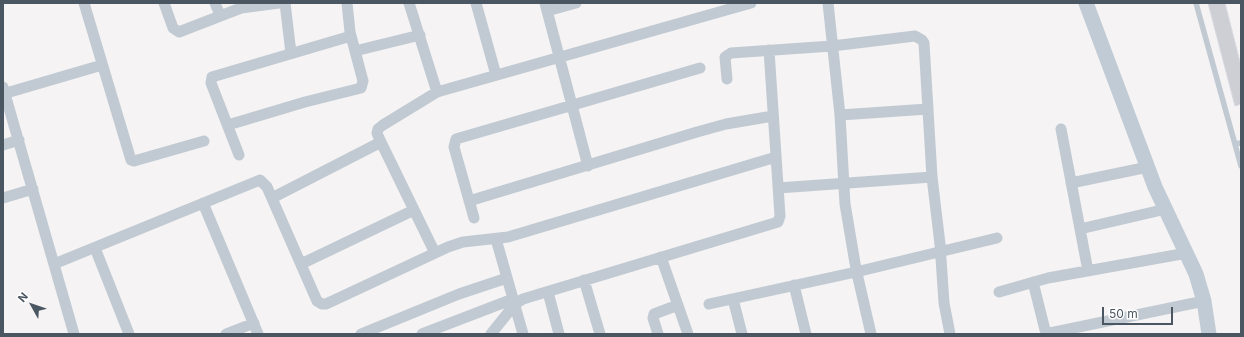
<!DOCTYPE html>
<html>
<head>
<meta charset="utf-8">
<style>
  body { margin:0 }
  #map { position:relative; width:1244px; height:337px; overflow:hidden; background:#f5f3f3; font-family:Inter,sans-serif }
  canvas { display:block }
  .frame { position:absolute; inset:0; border:4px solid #4a5661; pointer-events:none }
  .north { position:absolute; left:12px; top:285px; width:40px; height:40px; -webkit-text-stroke:3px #fff; paint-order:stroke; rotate:310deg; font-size:11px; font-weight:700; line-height:16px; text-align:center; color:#4a5661 }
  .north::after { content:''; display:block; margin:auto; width:14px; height:18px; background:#4a5661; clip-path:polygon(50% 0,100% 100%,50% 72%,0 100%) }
  .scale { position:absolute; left:1102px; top:307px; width:71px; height:18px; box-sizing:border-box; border:2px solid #4a5661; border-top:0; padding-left:5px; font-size:12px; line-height:14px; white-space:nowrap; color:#4a5661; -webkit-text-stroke:3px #fff; paint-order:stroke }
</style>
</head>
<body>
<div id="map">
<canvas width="1244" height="337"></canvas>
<div class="frame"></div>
<div class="north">N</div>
<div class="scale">50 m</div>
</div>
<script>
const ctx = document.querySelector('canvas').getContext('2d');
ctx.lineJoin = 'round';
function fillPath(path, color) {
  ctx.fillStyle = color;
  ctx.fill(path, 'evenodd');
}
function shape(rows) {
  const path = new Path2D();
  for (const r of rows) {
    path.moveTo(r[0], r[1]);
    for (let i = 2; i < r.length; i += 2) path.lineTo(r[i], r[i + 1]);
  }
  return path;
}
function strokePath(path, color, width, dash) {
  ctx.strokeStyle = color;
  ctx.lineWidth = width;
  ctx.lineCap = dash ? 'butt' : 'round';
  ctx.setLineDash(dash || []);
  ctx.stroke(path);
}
const building = shape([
  [1208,3,1225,3,1241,66,1241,104,1235,106,1208,3]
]);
fillPath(building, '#cdcfd5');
strokePath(building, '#d7d9de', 1);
strokePath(shape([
  [1196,3,1241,166],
  [1235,144,1241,143]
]), '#c1cad2', 5.5);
strokePath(shape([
  [84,3,131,160,134,161,204,141],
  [164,3,173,28,179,32,241,8,279,3],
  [215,3,220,15],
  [285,3,291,53],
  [409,3,437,92],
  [476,3,496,75],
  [545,3,588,166],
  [828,3,840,115,845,204,856,269,871,334],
  [547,11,576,3],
  [355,51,420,35],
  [727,79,725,57,731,53,832,46,915,36,922,40,924,43,932,177,940,244,944,303,950,334],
  [3,87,74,334],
  [3,94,102,65],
  [840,115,928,109],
  [228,125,305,102,361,88,363,81,350,32,347,3],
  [1061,129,1088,271],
  [3,145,19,140],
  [239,155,211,83,212,77,351,36],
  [1071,183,1148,167],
  [778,188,932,177],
  [3,198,33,189],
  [272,198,381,142],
  [469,201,697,132,726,124,773,116],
  [203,203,258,334],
  [474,218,454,147,456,139,700,68],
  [1080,229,1166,209],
  [496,239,523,334],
  [95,248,129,334],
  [435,253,379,138,377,133,378,129,383,125,437,92,751,3],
  [661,257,688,334],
  [54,264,260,180,267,187,317,301,322,304,326,304,448,247,463,242,508,237,776,157],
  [301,264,414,210],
  [584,280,600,334],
  [1033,282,1045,330,1050,333,1204,301],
  [794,285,806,334],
  [548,292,559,334],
  [999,292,1048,278,1187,253],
  [733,299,742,334],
  [709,304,856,272,997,238],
  [226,334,254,323],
  [361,334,459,294,507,278],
  [422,334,513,299],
  [491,334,515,304,523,299,778,222,780,216,769,50],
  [658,334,653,318,654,314,678,305]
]), '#c1cad2', 11);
strokePath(shape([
  [1086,3,1155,187,1196,274,1204,301,1209,334]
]), '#c1cbd6', 15);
</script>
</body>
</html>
